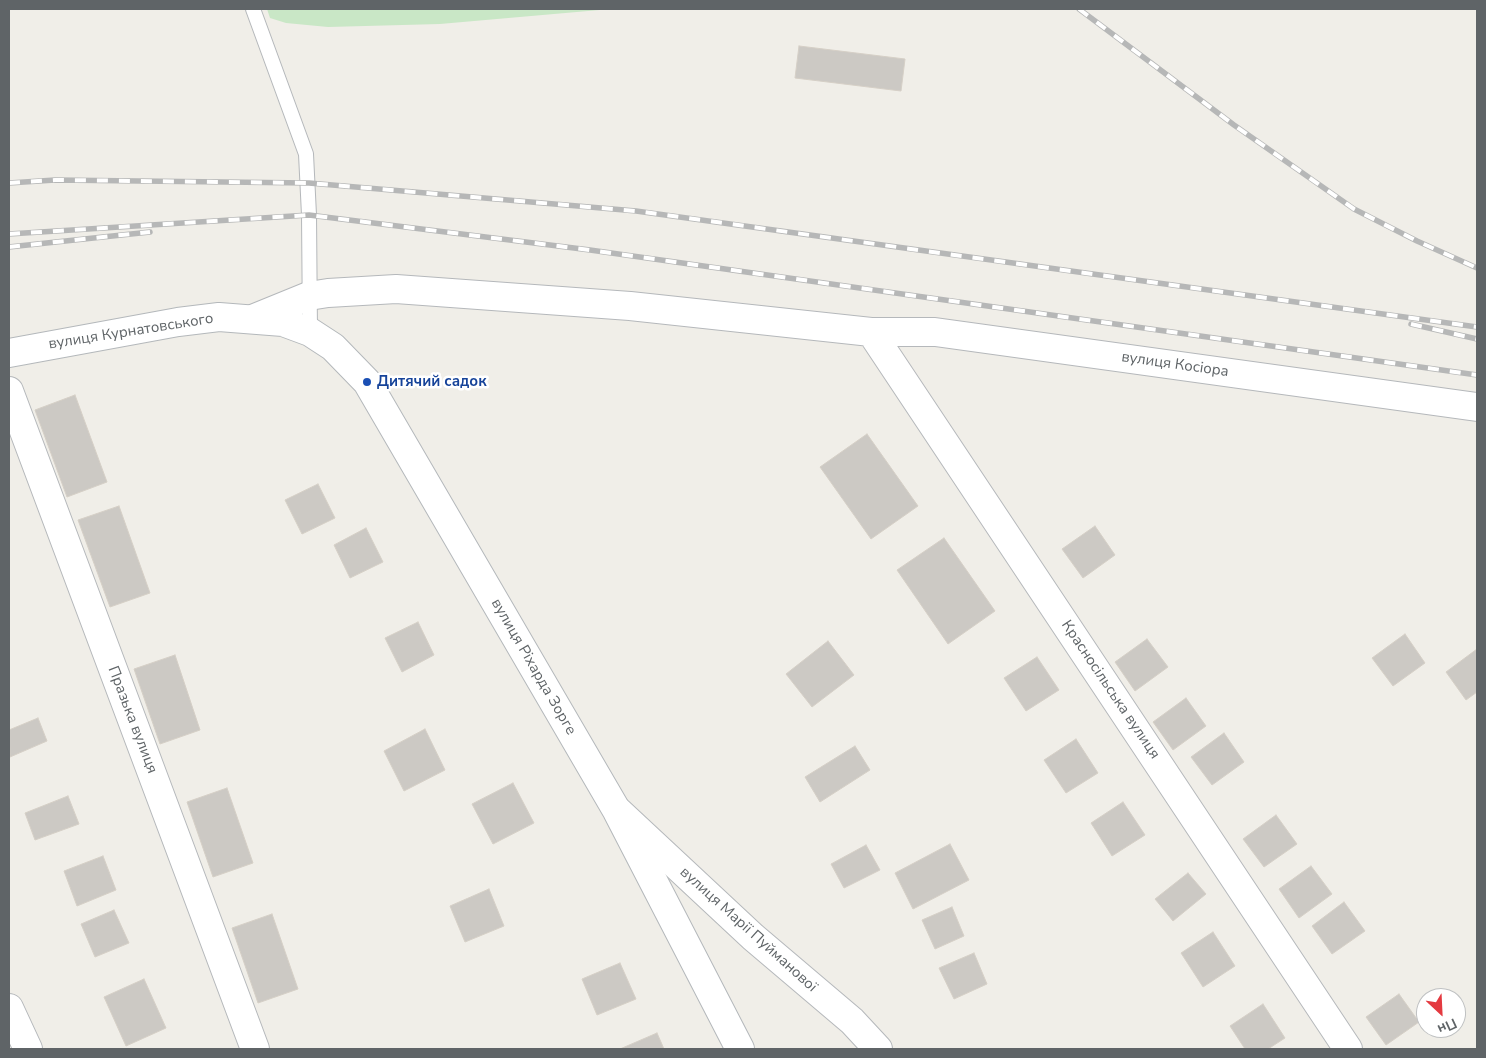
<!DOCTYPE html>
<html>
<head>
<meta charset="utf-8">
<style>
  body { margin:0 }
  #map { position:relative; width:1486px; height:1058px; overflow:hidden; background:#f0eee8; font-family:"Nunito Sans",sans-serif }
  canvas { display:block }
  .frame { position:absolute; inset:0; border:10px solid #5f6467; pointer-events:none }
  .north { position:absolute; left:1416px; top:988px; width:50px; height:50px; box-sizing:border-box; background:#fff; border:1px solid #bfc1c2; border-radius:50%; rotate:155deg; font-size:14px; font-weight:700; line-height:20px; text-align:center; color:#5f6467 }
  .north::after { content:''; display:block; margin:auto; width:18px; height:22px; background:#e43a40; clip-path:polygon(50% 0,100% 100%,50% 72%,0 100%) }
</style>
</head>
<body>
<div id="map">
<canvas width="1486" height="1058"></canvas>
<div class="frame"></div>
<div class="north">Пн</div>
</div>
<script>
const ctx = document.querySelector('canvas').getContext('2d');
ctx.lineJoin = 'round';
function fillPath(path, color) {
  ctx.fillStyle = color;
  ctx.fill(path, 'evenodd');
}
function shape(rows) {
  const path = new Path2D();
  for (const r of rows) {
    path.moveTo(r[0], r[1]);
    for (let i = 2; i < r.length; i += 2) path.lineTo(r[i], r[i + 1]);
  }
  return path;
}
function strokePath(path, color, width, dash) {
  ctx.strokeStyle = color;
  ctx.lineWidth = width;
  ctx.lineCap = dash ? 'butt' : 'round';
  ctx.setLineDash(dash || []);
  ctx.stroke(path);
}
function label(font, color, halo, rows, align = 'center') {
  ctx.font = font + ' "Nunito Sans",sans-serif';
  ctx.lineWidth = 5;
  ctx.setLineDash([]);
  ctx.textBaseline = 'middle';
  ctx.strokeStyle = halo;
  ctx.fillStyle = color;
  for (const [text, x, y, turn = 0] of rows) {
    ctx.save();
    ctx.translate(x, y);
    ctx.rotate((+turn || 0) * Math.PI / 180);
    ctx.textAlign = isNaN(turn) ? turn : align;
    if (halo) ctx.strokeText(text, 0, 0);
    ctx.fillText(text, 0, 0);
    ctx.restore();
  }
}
fillPath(shape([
  [267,9,611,9,440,24,328,27,286,23,270,18]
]), '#c9e7c6');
const building = shape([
  [799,46,905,59,901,91,795,78,799,46],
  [75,395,107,482,67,497,35,410,75,395],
  [867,434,918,506,871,539,820,467,867,434],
  [318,484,335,518,302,534,285,500,318,484],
  [119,506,150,593,110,607,78,520,119,506],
  [1095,526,1115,555,1083,578,1062,549,1095,526],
  [366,528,383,562,350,578,334,545,366,528],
  [944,538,995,611,948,644,897,570,944,538],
  [418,622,434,655,402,672,385,638,418,622],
  [1405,634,1425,663,1393,686,1372,658,1405,634],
  [1147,639,1168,667,1135,691,1115,662,1147,639],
  [828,641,854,675,812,707,786,674,828,641],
  [1477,649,1477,692,1466,700,1446,672,1477,649],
  [175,655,200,730,160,744,134,669,175,655],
  [1037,657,1059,690,1026,711,1004,678,1037,657],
  [1186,698,1206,726,1173,750,1153,722,1186,698],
  [38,718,47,741,10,757,9,730,38,718],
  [425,729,445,770,404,791,384,751,425,729],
  [1224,733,1244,762,1212,785,1191,757,1224,733],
  [1076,739,1098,773,1066,793,1044,760,1076,739],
  [855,746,870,770,820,802,805,777,855,746],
  [513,783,534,823,493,844,472,804,513,783],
  [227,788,253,863,213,877,187,802,227,788],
  [68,796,79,824,35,840,25,813,68,796],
  [1123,802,1145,835,1112,856,1091,823,1123,802],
  [1276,815,1297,844,1264,867,1243,839,1276,815],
  [950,844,969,880,913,909,895,873,950,844],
  [866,845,880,870,844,888,831,864,866,845],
  [103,856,116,890,77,906,64,871,103,856],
  [1311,866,1332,894,1299,918,1279,889,1311,866],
  [1188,873,1206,894,1173,921,1155,899,1188,873],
  [489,889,504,926,465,942,450,906,489,889],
  [1344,902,1365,931,1332,954,1312,926,1344,902],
  [952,907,964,936,935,949,922,920,952,907],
  [114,910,129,943,95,957,81,924,114,910],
  [272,914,298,989,258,1003,232,928,272,914],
  [1213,932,1235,966,1203,987,1181,953,1213,932],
  [974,953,987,984,954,999,939,968,974,953],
  [620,963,636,999,597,1015,582,979,620,963],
  [144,979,166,1028,126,1046,104,997,144,979],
  [1399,994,1419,1022,1386,1045,1366,1017,1399,994],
  [1263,1004,1285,1038,1268,1049,1245,1049,1230,1026,1263,1004],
  [657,1033,664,1049,620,1049,657,1033]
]);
fillPath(building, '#ccc9c4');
strokePath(building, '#d5cfc6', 1);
const lane = shape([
  [253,9,306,154,309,215,310,332]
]);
const street = shape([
  [255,318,309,296,328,293,396,289,630,306,871,332,935,332,1477,407],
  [871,332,1348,1049],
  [9,391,255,1049],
  [619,812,753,937,852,1021,878,1049],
  [9,1008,28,1049]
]);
const secondary = shape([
  [9,353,178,322,219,317,283,322,310,332,333,347,367,382,617,811,740,1049]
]);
strokePath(lane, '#b5b8bb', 16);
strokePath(street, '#b5b8bb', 30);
strokePath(secondary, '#b4b8bb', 30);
strokePath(lane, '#fff', 14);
strokePath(street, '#fff', 28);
strokePath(secondary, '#fff', 28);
const rail = shape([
  [1079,9,1234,125,1354,209,1417,241,1477,268],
  [9,183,55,180,309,183,636,211,1477,327],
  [9,234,309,215,590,250,1477,375],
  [9,247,150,232],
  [1411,324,1477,339]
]);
strokePath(rail, '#b6b7b7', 5.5);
strokePath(rail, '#fff', 4, [11]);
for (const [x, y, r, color] of [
  [367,382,5,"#1a4fb4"]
]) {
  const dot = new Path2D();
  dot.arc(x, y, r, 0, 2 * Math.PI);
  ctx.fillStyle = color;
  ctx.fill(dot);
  strokePath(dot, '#fff', 2);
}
label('15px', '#5f6467', '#fff', [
  ["вулиця Курнатовського",131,332,-9],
  ["вулиця Косіора",1175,365,8],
  ["вулиця Ріхарда Зорге",533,667,60],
  ["Красносільська вулиця",1110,690,56],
  ["Празька вулиця",132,720,69],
  ["вулиця Марії Пуйманової",748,930,42]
]);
label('bold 15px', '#164399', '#fff', [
  ["Дитячий садок",377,382]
], 'left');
</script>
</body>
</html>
